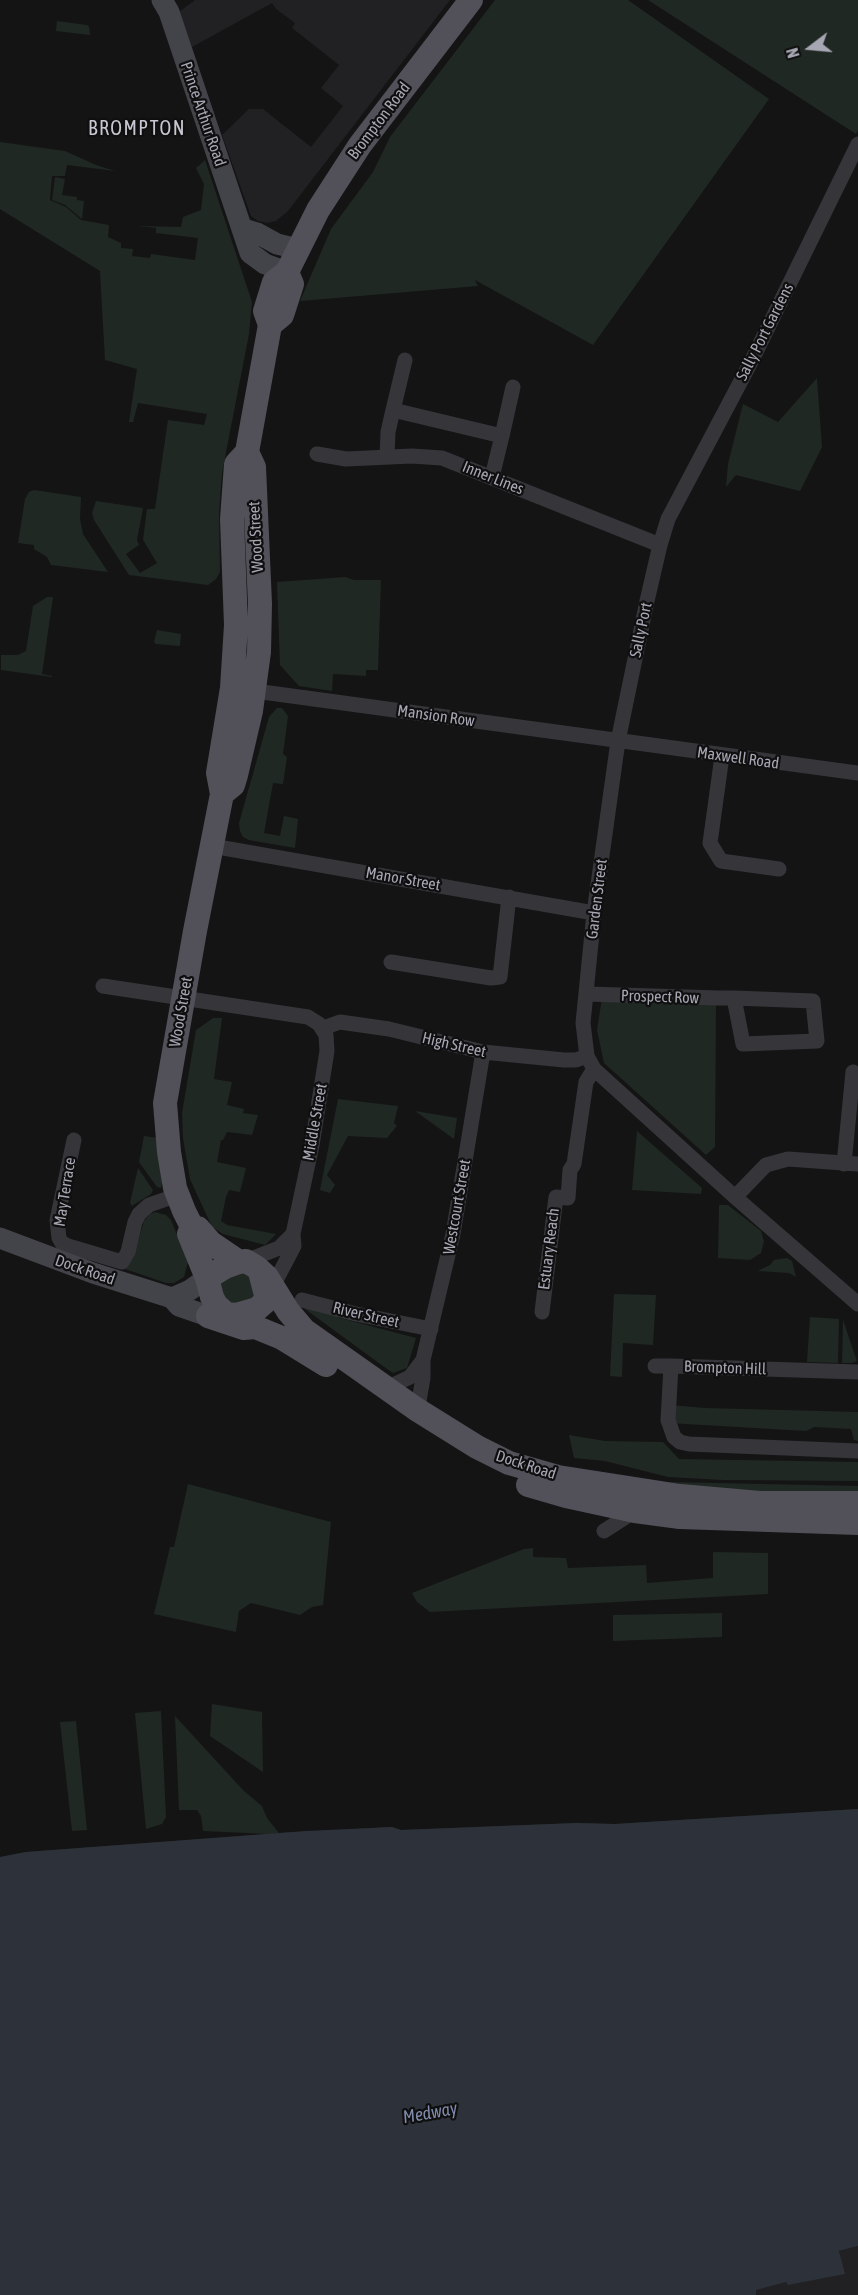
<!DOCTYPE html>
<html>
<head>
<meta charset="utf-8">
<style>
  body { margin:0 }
  #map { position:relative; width:858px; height:2295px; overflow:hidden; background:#141415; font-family:"Asap Condensed",sans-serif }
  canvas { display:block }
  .north { position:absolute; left:780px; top:18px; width:60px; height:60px; -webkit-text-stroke:4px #0f0f10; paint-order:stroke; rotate:254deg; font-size:16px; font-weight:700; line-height:24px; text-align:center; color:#a7a7b4 }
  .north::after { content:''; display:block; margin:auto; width:21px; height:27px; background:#a7a7b4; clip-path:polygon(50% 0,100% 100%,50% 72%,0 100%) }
</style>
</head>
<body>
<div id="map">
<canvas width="858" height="2295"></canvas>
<div class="north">N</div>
</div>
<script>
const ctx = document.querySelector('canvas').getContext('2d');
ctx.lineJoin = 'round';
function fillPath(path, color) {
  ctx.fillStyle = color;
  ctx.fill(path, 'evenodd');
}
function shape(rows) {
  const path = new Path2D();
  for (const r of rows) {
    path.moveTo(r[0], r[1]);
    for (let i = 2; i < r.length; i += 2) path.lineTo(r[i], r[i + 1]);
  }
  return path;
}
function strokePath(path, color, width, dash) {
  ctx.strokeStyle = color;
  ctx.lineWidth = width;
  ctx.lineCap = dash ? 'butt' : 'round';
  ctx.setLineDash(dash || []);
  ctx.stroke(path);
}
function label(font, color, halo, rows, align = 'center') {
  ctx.font = font + ' "Asap Condensed",sans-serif';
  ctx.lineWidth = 4.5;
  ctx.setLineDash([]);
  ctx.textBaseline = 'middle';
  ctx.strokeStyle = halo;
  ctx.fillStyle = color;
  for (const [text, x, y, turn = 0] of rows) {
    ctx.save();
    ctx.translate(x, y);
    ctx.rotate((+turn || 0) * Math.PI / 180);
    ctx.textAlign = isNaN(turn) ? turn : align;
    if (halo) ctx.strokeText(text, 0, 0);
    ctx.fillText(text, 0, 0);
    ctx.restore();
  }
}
fillPath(shape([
  [195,0,450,0,288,211,276,221,267,223,258,221,251,216,222,135,249,109,263,109,311,147,343,106,321,88,339,65,292,28,295,23,276,9,272,3,192,47,179,12],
  [858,2246,858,2295,726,2295,842,2266,839,2251]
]), '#212022');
fillPath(shape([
  [495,0,628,0,769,99,593,345,475,280,478,286,300,301,331,229,373,172,390,137],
  [648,0,858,0,858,130,856,134],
  [57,21,87,25,89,27,90,35,56,31],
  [0,142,65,151,96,165,115,171,67,165,65,176,52,176,50,200,66,207,81,220,109,225,108,237,121,243,121,248,133,249,132,256,150,258,151,254,195,260,198,238,156,233,156,228,137,226,181,227,183,217,201,210,204,184,196,168,205,160,252,302,249,334,222,473,219,513,220,572,216,579,208,585,129,575,94,520,92,513,96,501,143,508,137,540,139,545,126,554,140,573,157,563,143,540,147,509,155,509,168,420,204,425,207,414,138,403,133,422,129,422,137,369,105,360,100,271,0,209],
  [55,177,65,179,62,195,77,197,77,200,84,201,82,219,65,205,52,200],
  [817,378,822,447,800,491,736,475,726,487,728,464,743,404,778,422],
  [34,490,81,497,80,519,83,534,108,572,51,565,47,557,34,549,34,545,18,543,25,499,29,492],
  [345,577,354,580,381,580,378,670,366,670,366,676,333,674,332,691,299,686,280,665,277,582],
  [47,597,53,597,42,674,52,676,52,677,1,670,1,655,18,655,26,651,33,606],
  [157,630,181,634,180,646,156,644,154,642],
  [277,708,282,708,288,716,283,754,287,757,283,784,273,783,264,833,280,836,284,816,298,819,295,848,249,840,243,837,240,831,239,823,269,717],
  [602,998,716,1001,715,1147,706,1155,604,1063,597,1030],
  [213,1018,222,1018,214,1079,232,1082,227,1105,244,1109,243,1113,258,1115,252,1135,227,1132,223,1140,221,1140,217,1162,246,1168,240,1192,229,1190,226,1197,221,1221,227,1225,276,1234,265,1245,223,1234,212,1227,190,1179,183,1138,182,1113,196,1030],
  [338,1099,398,1106,394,1123,397,1126,387,1138,348,1136,327,1175,335,1185,330,1193,320,1190],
  [415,1111,457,1118,454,1139],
  [637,1131,702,1188,701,1194,632,1190],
  [144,1136,158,1138,162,1182,161,1188,157,1187,139,1162],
  [138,1168,153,1190,151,1194,132,1206,130,1203],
  [719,1205,728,1205,761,1231,764,1241,761,1253,750,1260,718,1258],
  [155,1212,166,1215,171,1220,188,1262,184,1277,174,1283,166,1283,125,1269,133,1258,144,1221,150,1214],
  [787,1258,792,1261,796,1277,789,1273,758,1271,770,1265,774,1260],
  [234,1270,253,1276,255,1301,226,1305,220,1282],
  [614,1294,656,1295,653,1345,623,1343,622,1377,610,1376],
  [302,1300,340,1318,416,1338,407,1368,393,1373,387,1369,305,1309],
  [810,1317,839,1319,838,1363,807,1362],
  [843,1320,857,1361,852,1363,842,1363],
  [669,1405,706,1408,858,1412,858,1441,854,1440,851,1429,814,1427,806,1431,669,1423],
  [569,1435,605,1441,663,1442,679,1459,858,1462,858,1481,723,1480,668,1477,605,1461,574,1458],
  [668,1482,858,1486,858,1497,745,1495],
  [188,1484,331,1522,323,1605,312,1607,300,1615,251,1603,239,1611,236,1632,154,1614,170,1547,174,1547],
  [533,1548,533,1557,566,1558,568,1568,646,1565,647,1583,713,1578,713,1552,768,1553,768,1594,430,1612,417,1602,412,1593,524,1549],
  [722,1613,722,1637,613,1641,613,1615],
  [212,1704,262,1712,263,1772,210,1736],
  [161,1711,166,1817,162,1824,146,1829,135,1713],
  [175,1716,243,1790,262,1806,267,1818,279,1833,392,1827,401,1830,576,1823,615,1824,858,1809,858,1820,0,1857,26,1852,268,1834,203,1831,201,1816,197,1810,179,1810],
  [76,1721,87,1830,72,1831,60,1722]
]), '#202823');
fillPath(shape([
  [858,1809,858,2246,839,2251,845,2274,788,2285,786,2282,756,2290,756,2295,0,2295,0,1857,26,1852,306,1831,392,1827,401,1830,576,1823,615,1824]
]), '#2d313a');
strokePath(shape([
  [858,144,752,360,668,519,660,545,647,601,618,741,594,913,583,1023,587,1056,594,1069,735,1197,858,1304],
  [393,410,405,360],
  [502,436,513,387],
  [317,454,346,459,412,456,442,458,660,545],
  [387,457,388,432,393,410,502,436,492,477],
  [255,691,858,773],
  [722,756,710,843,721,861,779,869],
  [212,846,594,913],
  [391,962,491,978,500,977,509,897],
  [103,986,308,1017,319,1024,326,1035,327,1051,312,1145,293,1234,294,1246,273,1286],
  [587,994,719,998,734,998,813,1001,817,1041,743,1044,734,998],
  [323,1028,340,1022,389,1029,483,1052,564,1060,576,1060,587,1056],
  [74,1140,57,1220,59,1238,62,1243,68,1246,122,1262,128,1252,135,1222,139,1214,149,1205,178,1195],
  [844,1164,853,1072],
  [735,1197,766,1165,788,1159,858,1164],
  [246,1261,279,1248,293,1234],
  [302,1300,356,1314,431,1329],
  [542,1312,556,1197,568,1198,570,1170,574,1164,586,1082,594,1069],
  [655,1366,671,1366],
  [858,1372,671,1366,668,1420,674,1437,680,1442,689,1444,858,1451],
  [389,1390,393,1385,410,1377,423,1360],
  [416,1409,419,1401,423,1378,423,1360,453,1234,483,1052],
  [604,1531,635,1511,635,1508]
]), '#36353a', 15);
strokePath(shape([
  [162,0,169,12,250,253,265,264,287,272],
  [244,229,257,233,277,244,298,249],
  [0,1238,93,1273,172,1298,179,1306,208,1316],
  [172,1298,190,1290,207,1278]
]), '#43434a', 21);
strokePath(shape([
  [270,325,282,315,292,284,287,272],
  [222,794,233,785,236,775,251,711,259,652,260,604,254,467,247,452],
  [192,1227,189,1234,207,1278,212,1297,216,1305,226,1314,236,1315,257,1309,265,1302,266,1295,260,1272],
  [239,1262,211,1243,198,1228,192,1227,184,1211,175,1188,169,1152,165,1103,195,931,222,794,218,773,232,688,236,625,232,519,236,464,247,452,270,325,265,311,274,282,287,272,318,210,360,145,471,0],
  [207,1278,225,1267,239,1262,246,1261,256,1267,267,1277,288,1311,304,1330,416,1409,477,1447,509,1463,558,1477,680,1496,760,1503,858,1503],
  [208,1316,244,1328,255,1327,282,1338,326,1365],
  [528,1485,566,1496,635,1511,680,1517,858,1523]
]), '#525159', 24);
label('16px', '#a7a7b4', '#0f0f10', [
  ["Prince Arthur Road",203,114,71],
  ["Brompton Road",379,121,-53],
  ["Sally Port Gardens",765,332,-63],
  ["Inner Lines",493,478,22],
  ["Wood Street",256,537,-93],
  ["Sally Port",641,630,-78],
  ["Mansion Row",436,716,8],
  ["Maxwell Road",738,758,8],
  ["Manor Street",403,879,10],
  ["Garden Street",597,899,-83],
  ["Prospect Row",660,997,2],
  ["Wood Street",181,1012,-80],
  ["High Street",454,1045,13],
  ["Middle Street",315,1122,-80],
  ["May Terrace",65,1192,-81],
  ["Westcourt Street",457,1207,-80],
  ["Estuary Reach",549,1249,-83],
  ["Dock Road",85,1270,19],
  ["River Street",366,1315,13],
  ["Brompton Hill",725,1368,2],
  ["Dock Road",526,1465,18]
]);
label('italic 18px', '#818cac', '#0f0f10', [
  ["Medway",430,2113,-10]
]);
ctx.letterSpacing = '1.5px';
label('20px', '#c7c7d1', '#0f0f10', [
  ["BROMPTON",137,129]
]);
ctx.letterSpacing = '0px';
</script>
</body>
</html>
